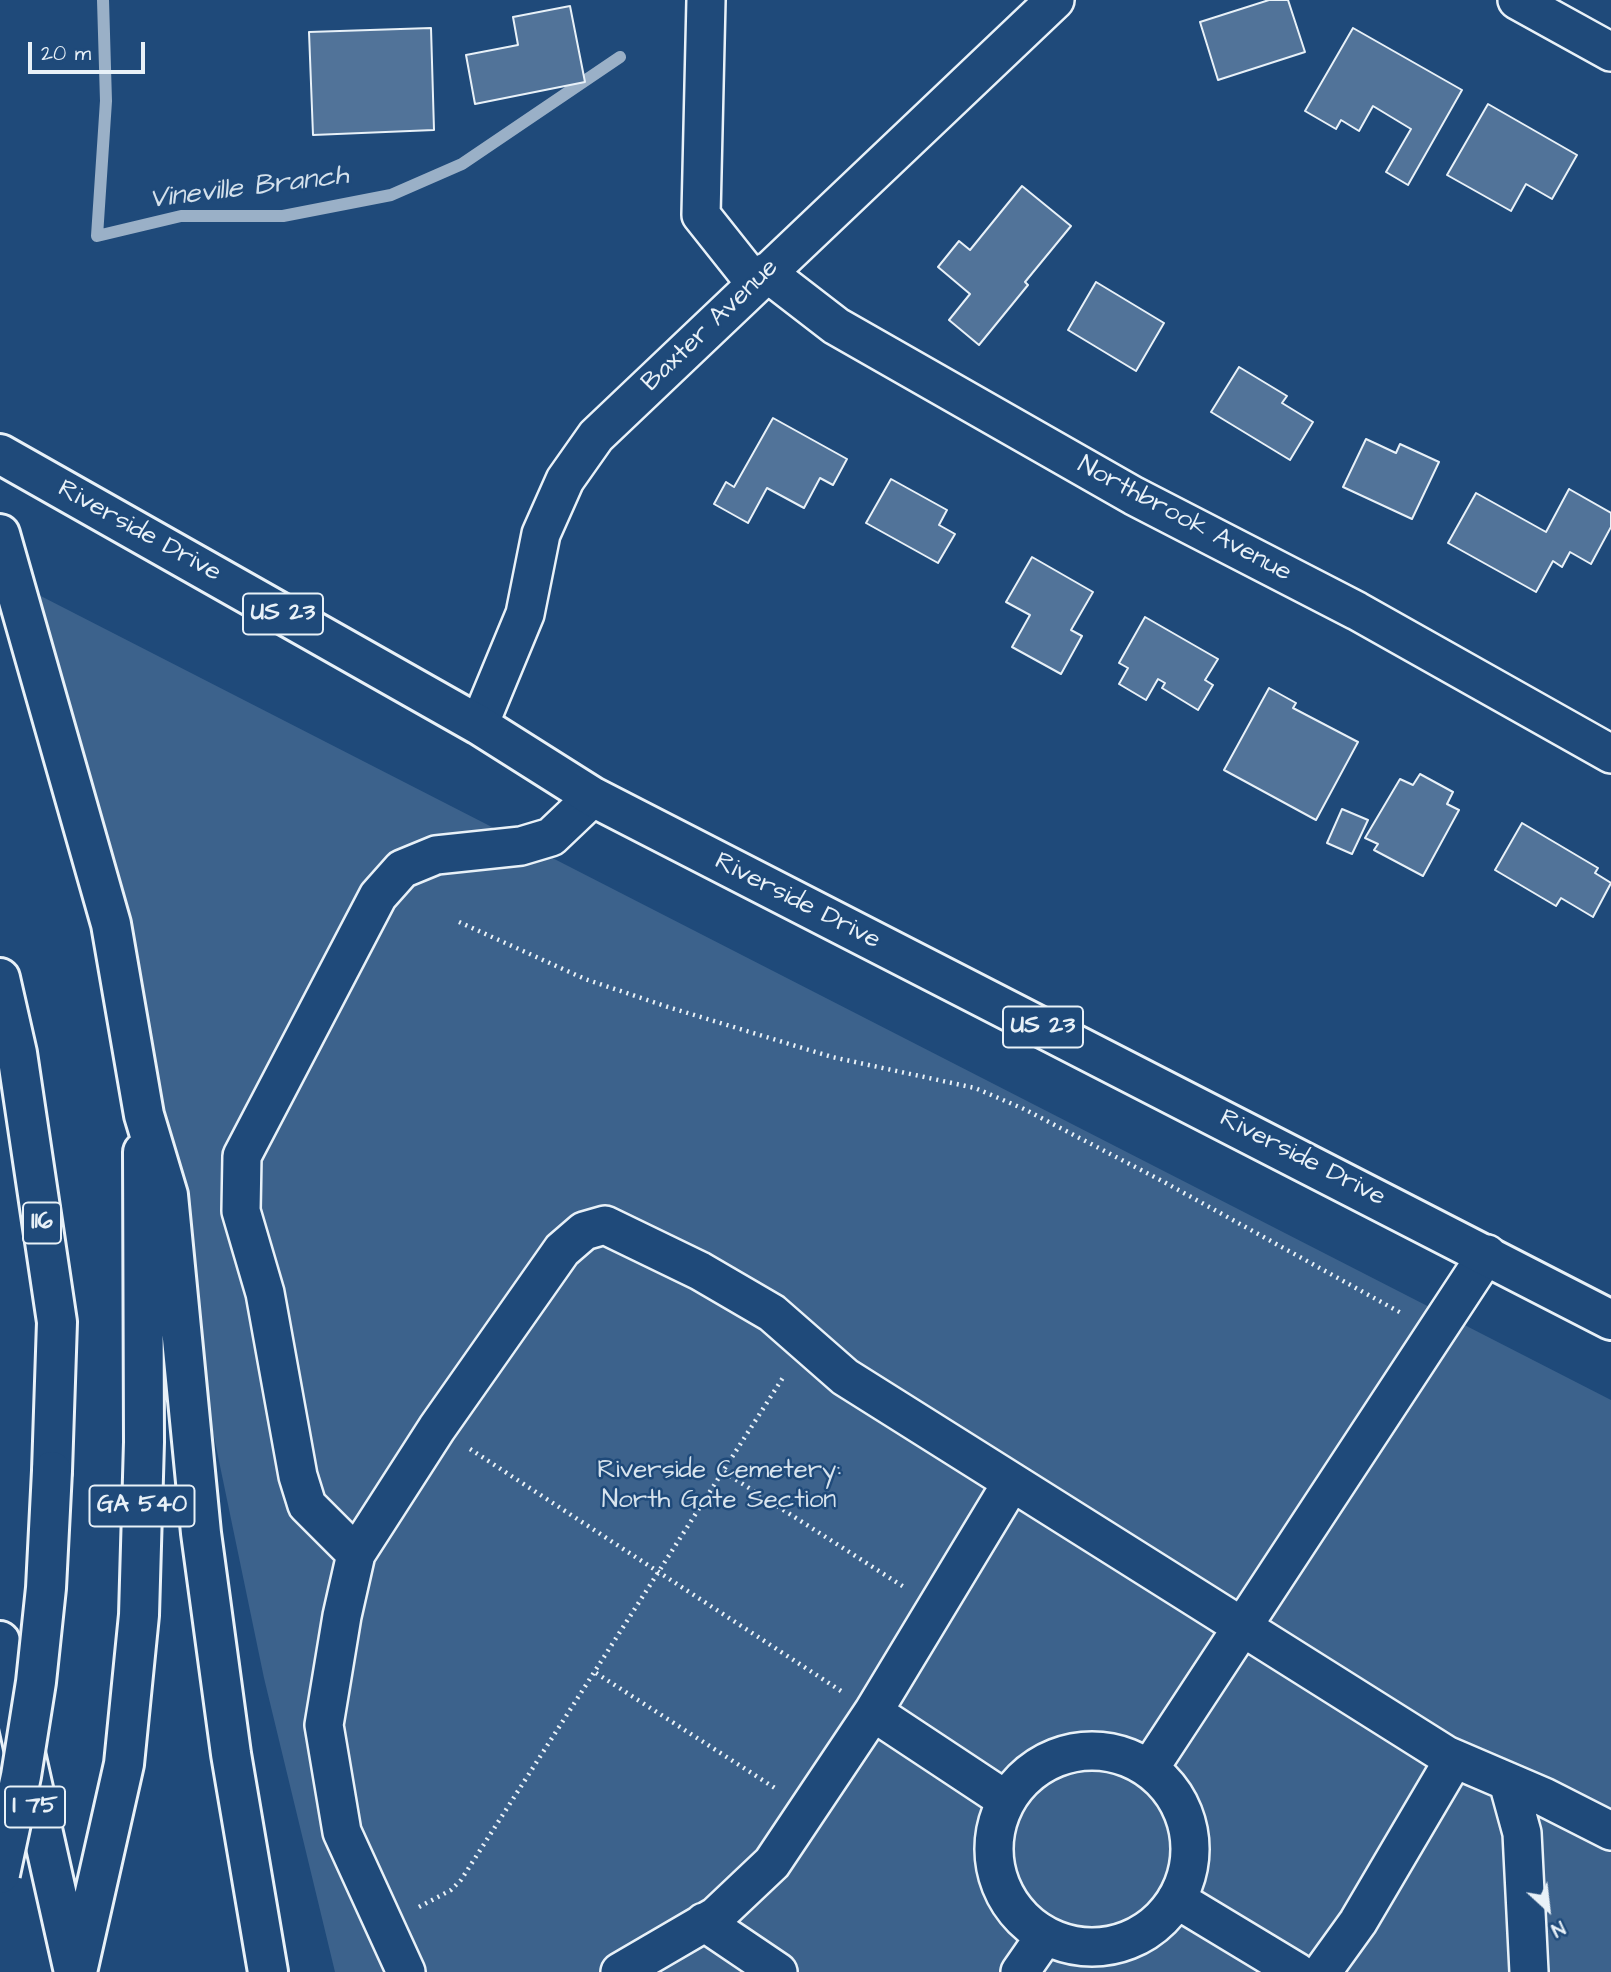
<!DOCTYPE html>
<html>
<head>
<meta charset="utf-8">
<style>
  body { margin:0 }
  #map { position:relative; width:1611px; height:1972px; overflow:hidden; background:#1f4a7a; font-family:"Architects Daughter",sans-serif }
  canvas { display:block }
  .north { position:absolute; left:1513px; top:1874px; width:70px; height:70px; -webkit-text-stroke:5px #1f4a7a; paint-order:stroke; rotate:153deg; font-size:19px; font-weight:700; line-height:28px; text-align:center; color:#e8f1f8 }
  .north::after { content:''; display:block; margin:auto; width:24px; height:32px; background:#e8f1f8; clip-path:polygon(50% 0,100% 100%,50% 72%,0 100%) }
  .scale { position:absolute; left:28px; top:42px; width:117px; height:32px; box-sizing:border-box; border:4px solid #e8f1f8; border-top:0; padding-left:9px; font-size:21px; line-height:24px; white-space:nowrap; color:#e8f1f8; -webkit-text-stroke:5px #1f4a7a; paint-order:stroke }
</style>
</head>
<body>
<div id="map">
<canvas width="1611" height="1972"></canvas>
<div class="north">N</div>
<div class="scale">20 m</div>
</div>
<script>
const ctx = document.querySelector('canvas').getContext('2d');
ctx.lineJoin = 'round';
function fillPath(path, color) {
  ctx.fillStyle = color;
  ctx.fill(path, 'evenodd');
}
function shape(rows) {
  const path = new Path2D();
  for (const r of rows) {
    if (r.length === 3) {
      path.moveTo(r[0] + r[2], r[1]);
      path.arc(r[0], r[1], r[2], 0, 2 * Math.PI);
      continue;
    }
    path.moveTo(r[0], r[1]);
    for (let i = 2; i < r.length; i += 2) path.lineTo(r[i], r[i + 1]);
  }
  return path;
}
function strokePath(path, color, width, dash) {
  ctx.strokeStyle = color;
  ctx.lineWidth = width;
  ctx.lineCap = dash ? 'butt' : 'round';
  ctx.setLineDash(dash || []);
  ctx.stroke(path);
}
function label(font, color, halo, rows, align = 'center') {
  ctx.font = font + ' "Architects Daughter",sans-serif';
  ctx.lineWidth = 5;
  ctx.setLineDash([]);
  ctx.textBaseline = 'middle';
  ctx.strokeStyle = halo;
  ctx.fillStyle = color;
  for (const [text, x, y, turn = 0] of rows) {
    ctx.save();
    ctx.translate(x, y);
    ctx.rotate((+turn || 0) * Math.PI / 180);
    ctx.textAlign = isNaN(turn) ? turn : align;
    if (halo) ctx.strokeText(text, 0, 0);
    ctx.fillText(text, 0, 0);
    ctx.restore();
  }
}
fillPath(shape([
  [29,590,1611,1400,1611,1972,335,1972,264,1678,124,1003]
]), '#3c628c');
strokePath(shape([
  [103,0,106,101,97,236,181,216,283,216,391,195,462,164,620,57]
]), '#9ab0c7', 12);
const building = shape([
  [1269,0,1288,0,1305,52,1218,80,1200,22,1269,0],
  [570,6,585,82,475,104,466,55,518,45,513,17,570,6],
  [431,28,434,130,313,135,309,32,431,28],
  [1353,28,1462,90,1408,185,1386,172,1411,129,1373,106,1359,131,1341,120,1336,129,1305,111,1353,28],
  [1488,104,1577,155,1552,199,1526,184,1511,211,1447,175,1488,104],
  [1022,186,1071,226,1025,282,1028,285,979,345,949,320,970,294,938,267,959,241,970,250,1022,186],
  [1096,282,1164,323,1136,371,1068,330,1096,282],
  [1239,367,1287,396,1282,403,1313,422,1290,460,1211,412,1239,367],
  [773,418,847,459,833,485,820,478,804,508,767,488,748,523,714,504,726,482,734,487,773,418],
  [1366,439,1396,453,1400,444,1439,462,1412,519,1343,487,1366,439],
  [891,479,947,510,939,525,955,534,938,563,866,523,891,479],
  [1569,489,1611,513,1611,527,1591,564,1570,552,1562,567,1553,561,1536,592,1448,543,1476,493,1546,532,1569,489],
  [1032,557,1093,592,1071,630,1082,636,1061,674,1012,647,1030,615,1006,602,1032,557],
  [1145,617,1218,659,1205,680,1213,685,1198,710,1162,688,1165,683,1158,679,1146,700,1119,684,1128,668,1119,663,1145,617],
  [1269,688,1296,703,1293,708,1358,742,1316,820,1224,770,1269,688],
  [1420,774,1453,792,1447,804,1459,810,1423,876,1374,850,1378,844,1365,838,1400,779,1413,785,1420,774],
  [1342,809,1368,820,1352,854,1327,843,1342,809],
  [1522,823,1598,868,1595,873,1611,883,1593,917,1561,898,1556,906,1495,870,1522,823]
]);
fillPath(building, '#517399');
strokePath(building, '#e8f1f8', 2);
const minor = shape([
  [706,0,701,215,755,283],
  [1517,0,1611,52],
  [766,272,836,326,1134,496,1357,611,1611,754],
  [479,725,525,614,541,534,565,480,596,436,1055,0],
  [356,1554,307,1505,298,1476,265,1293,241,1211,242,1156,378,896,402,869,436,855,521,846,551,837,593,797],
  [873,1712,1006,1800],
  [1092,1849,98],
  [1149,1769,1487,1254],
  [1508,1782,1522,1833,1529,1972],
  [1176,1899,1297,1972],
  [704,1922,778,1972],
  [406,1972,342,1832,324,1725,342,1616,356,1554,437,1428,562,1250,584,1231,605,1225,700,1271,772,1313,845,1377,1446,1755,1544,1797,1611,1831],
  [620,1972,716,1916,772,1863,873,1712,1012,1482],
  [1020,1972,1045,1936],
  [1322,1972,1358,1922,1454,1759]
]);
const primary = shape([
  [0,454,479,725,593,797,1611,1320]
]);
const motorway = shape([
  [0,534,111,924,144,1115,168,1195,201,1533,231,1754,268,1972],
  [0,978,17,1053,57,1322,52,1471],
  [0,1641,74,1972],
  [77,1972,124,1764,139,1615,144,1442,143,1152]
]);
strokePath(minor, '#e8f1f8', 42);
strokePath(primary, '#e8f1f8', 44);
strokePath(motorway, '#e8f1f8', 44);
strokePath(shape([
  [459,922,585,979,668,1007,832,1057,975,1088,1024,1109,1164,1182,1403,1314],
  [470,1449,841,1691],
  [724,1472,904,1587],
  [596,1673,778,1790],
  [419,1907,451,1890,461,1880,784,1376]
]), '#e8f1f8', 4.5, [2, 5]);
strokePath(minor, '#1f4a7a', 37);
strokePath(primary, '#1f4a7a', 38);
strokePath(motorway, '#1f4a7a', 38);
const motorwayBridge = shape([
  [0,1874,21,1776,36,1682,46,1588,52,1471]
]);
strokePath(motorwayBridge, '#e8f1f8', 44, []);
strokePath(motorwayBridge, '#1f4a7a', 38);
for (const [x, y, w] of [
  [283,614,80],
  [1043,1027,80],
  [42,1223,38],
  [142,1506,105],
  [35,1807,60]
]) {
  const box = new Path2D();
  box.roundRect(x - w / 2, y - 20.5, w, 41, 5);
  ctx.fillStyle = '#1f4a7a';
  ctx.fill(box);
  strokePath(box, '#e8f1f8', 2);
}
label('bold 24px', '#e8f1f8', null, [
  ["US 23",283,614],
  ["US 23",1043,1027],
  ["I16",42,1223],
  ["GA 540",142,1506],
  ["I 75",35,1807]
]);
label('26px', '#e8f1f8', '#1f4a7a', [
  ["Baxter Avenue",711,326,-44],
  ["Northbrook Avenue",1184,520,28],
  ["Riverside Drive",139,532,29],
  ["Riverside Drive",797,902,27],
  ["Riverside Drive",1302,1159,27]
]);
label('26px', '#d7e3ed', '#1f4a7a', [
  ["Riverside Cemetery:",719,1472],
  ["North Gate Section",719,1502]
]);
label('italic 28px', '#d4e1ec', '#1f4a7a', [
  ["Vineville Branch",249,189,-7]
]);
</script>
</body>
</html>
